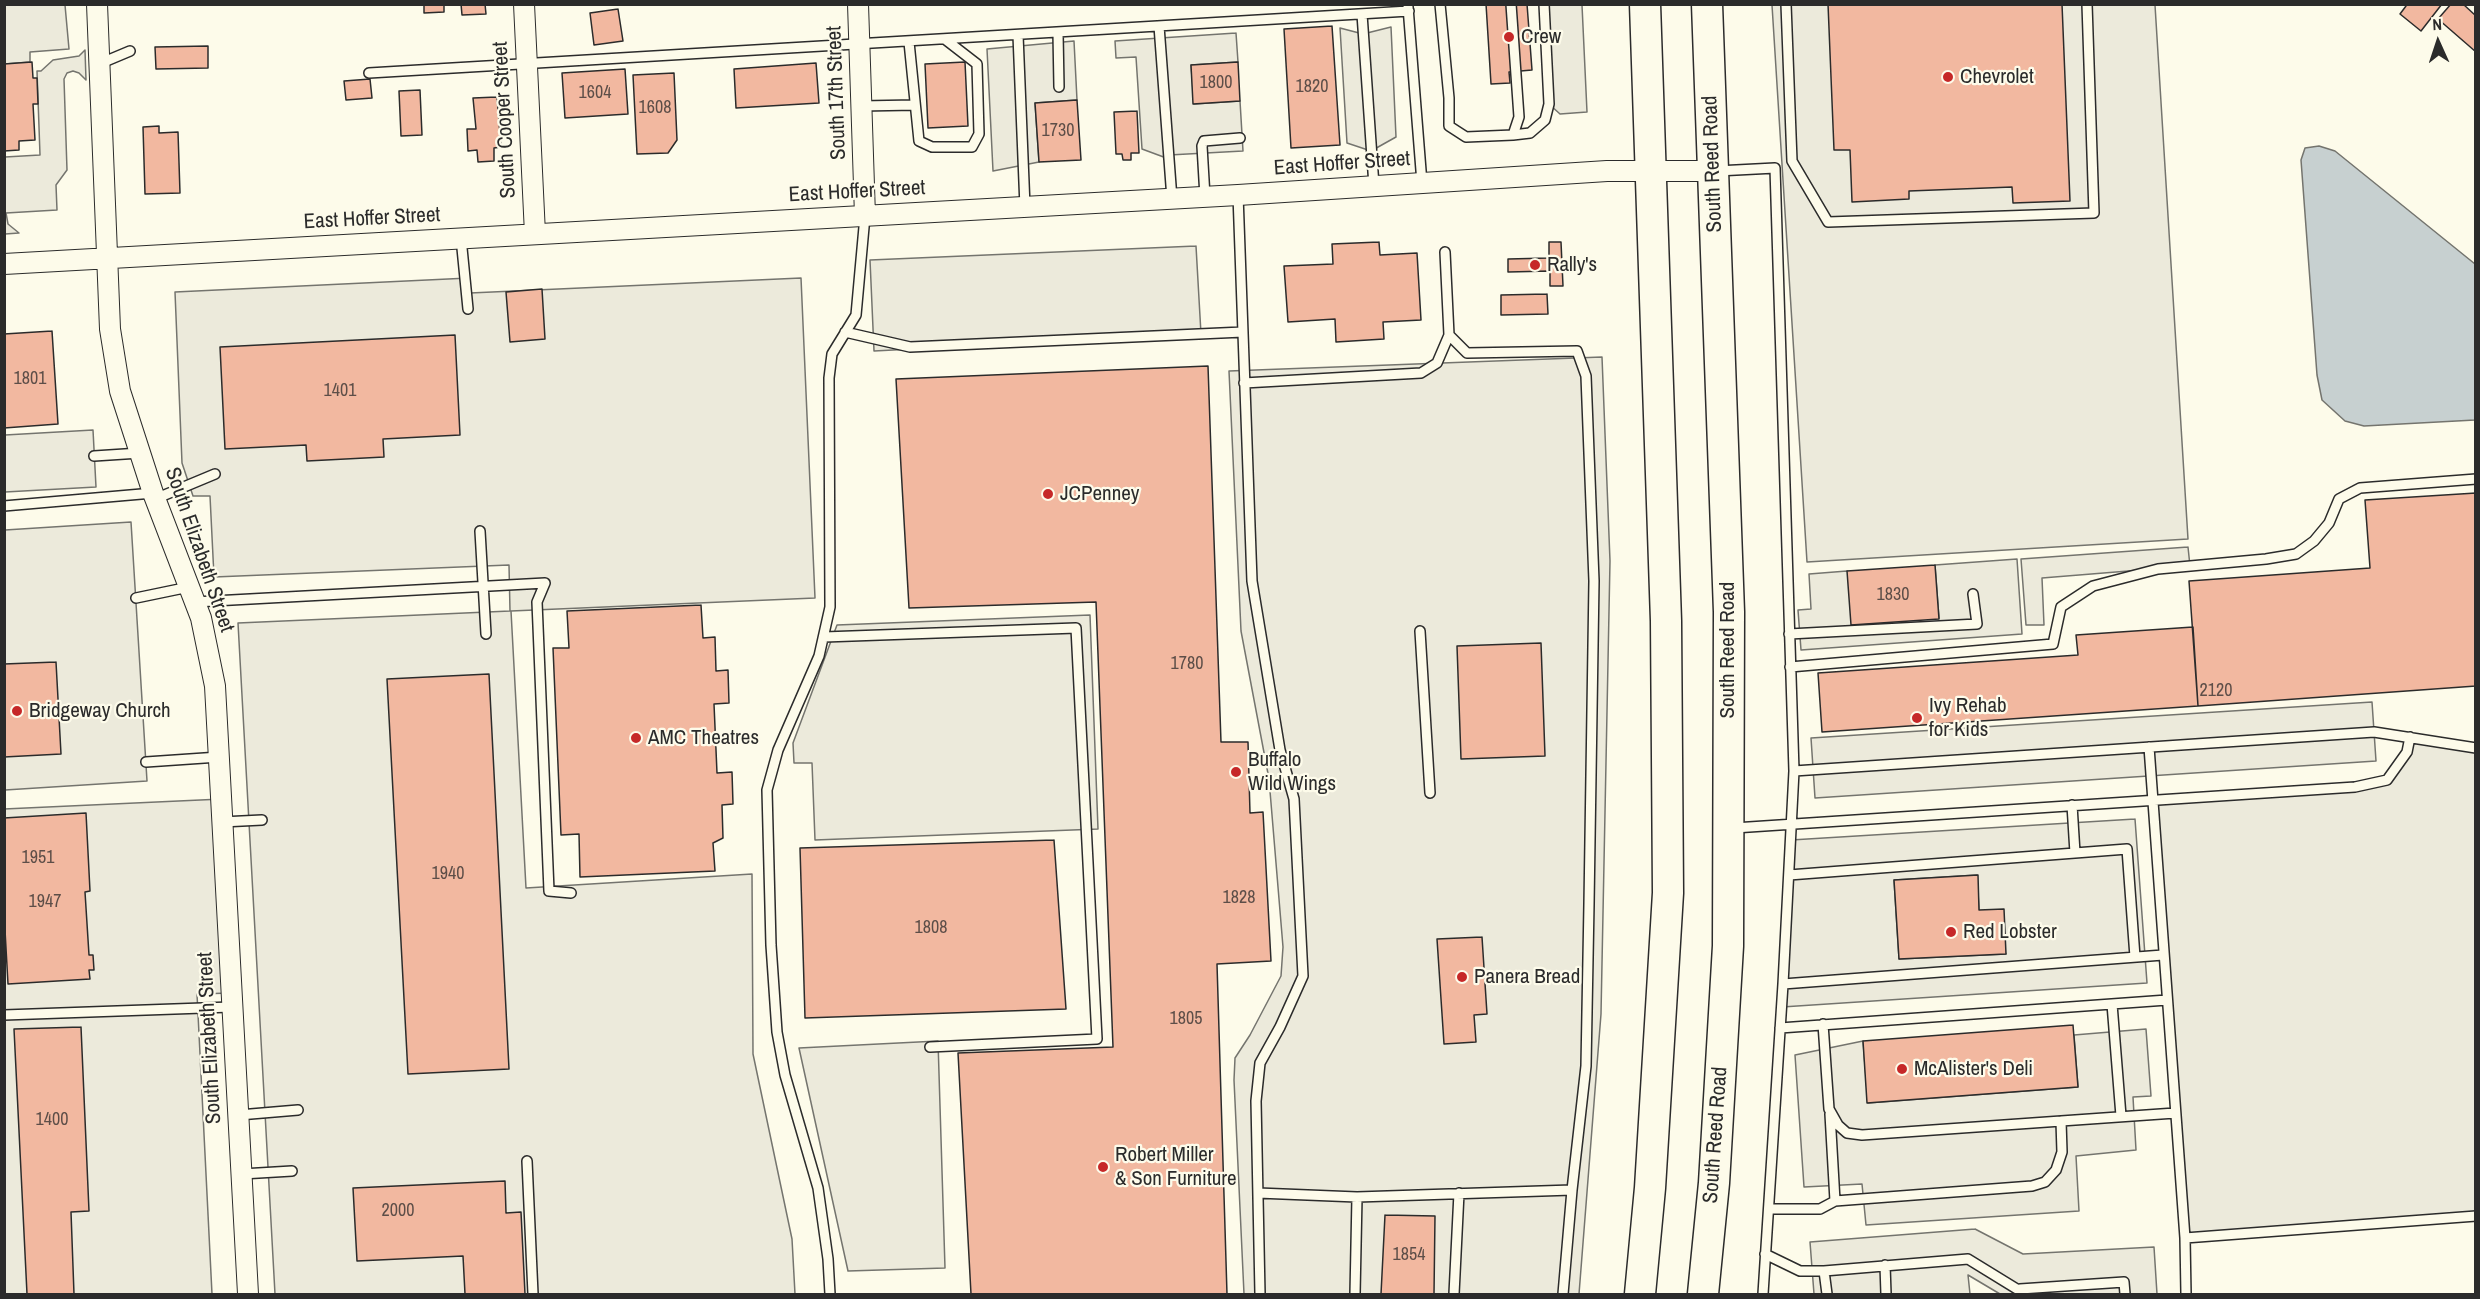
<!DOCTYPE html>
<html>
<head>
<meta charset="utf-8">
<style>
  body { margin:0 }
  #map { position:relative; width:2480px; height:1299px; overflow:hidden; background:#fdfbea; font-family:"Archivo Narrow",sans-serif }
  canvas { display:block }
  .frame { position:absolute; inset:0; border:6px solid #2b2b2b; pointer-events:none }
  .north { position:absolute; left:2408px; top:12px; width:60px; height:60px; -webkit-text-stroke:4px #fdfbea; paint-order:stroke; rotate:357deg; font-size:16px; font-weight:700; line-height:24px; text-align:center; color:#2b2b2b }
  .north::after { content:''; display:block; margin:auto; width:21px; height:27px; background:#2b2b2b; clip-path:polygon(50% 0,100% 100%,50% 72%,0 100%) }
</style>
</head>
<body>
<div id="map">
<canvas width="2480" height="1299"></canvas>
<div class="frame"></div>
<div class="north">N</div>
</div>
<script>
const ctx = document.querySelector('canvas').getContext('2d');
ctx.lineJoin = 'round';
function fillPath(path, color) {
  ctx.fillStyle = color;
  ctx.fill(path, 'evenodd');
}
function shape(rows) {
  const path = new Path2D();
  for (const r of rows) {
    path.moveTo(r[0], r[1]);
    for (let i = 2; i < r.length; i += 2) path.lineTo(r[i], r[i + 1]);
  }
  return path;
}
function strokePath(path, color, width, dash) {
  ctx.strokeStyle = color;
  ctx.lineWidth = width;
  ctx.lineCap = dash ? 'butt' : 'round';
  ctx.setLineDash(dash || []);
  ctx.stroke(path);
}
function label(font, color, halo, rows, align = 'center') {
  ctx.font = font + ' "Archivo Narrow",sans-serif';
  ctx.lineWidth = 4.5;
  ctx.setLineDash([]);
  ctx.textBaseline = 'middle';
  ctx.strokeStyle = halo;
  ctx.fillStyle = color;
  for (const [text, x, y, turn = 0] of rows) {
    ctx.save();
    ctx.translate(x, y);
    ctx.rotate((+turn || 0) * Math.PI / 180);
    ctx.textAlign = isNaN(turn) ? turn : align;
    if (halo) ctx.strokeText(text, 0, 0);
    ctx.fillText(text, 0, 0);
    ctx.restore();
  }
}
const parking = shape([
  [5,5,65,5,69,49,30,52,30,62,5,64,5,5],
  [1544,5,1582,5,1587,112,1560,114,1549,104,1544,5],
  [1772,5,2155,5,2188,539,1807,562,1772,5],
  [1391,27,1396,137,1371,151,1347,143,1340,28,1363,34,1391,27],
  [1236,33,1238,62,1191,65,1194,104,1240,101,1243,151,1169,155,1169,159,1142,149,1136,57,1116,58,1115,41,1236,33],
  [1074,41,1077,100,1035,103,1039,162,993,171,987,49,1074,41],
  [85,50,86,80,79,73,73,71,67,73,64,79,67,170,56,185,57,210,6,213,8,224,19,233,5,234,5,157,40,155,37,71,41,71,53,60,79,56,85,50],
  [1196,246,1201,334,874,351,870,260,1196,246],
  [469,278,470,293,801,278,815,598,511,611,526,888,752,874,753,1054,792,1239,795,1294,275,1294,238,623,510,611,509,565,214,577,210,496,193,496,182,463,175,292,469,278],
  [1602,357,1610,561,1601,1014,1579,1294,1244,1294,1234,1080,1235,1058,1250,1035,1281,976,1283,947,1269,779,1241,631,1229,371,1602,357],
  [93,430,96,487,5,492,5,435,93,430],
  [131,522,147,781,5,790,5,530,131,522],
  [2188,547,2190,566,2042,578,2044,625,2026,625,2021,559,2188,547],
  [2017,559,2022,634,1801,650,1798,610,1811,609,1809,574,1847,571,1939,618,1935,565,2017,559],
  [1090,615,1098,829,815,840,812,763,794,763,793,743,837,625,1090,615],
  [2372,702,2376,761,1815,798,1811,738,2372,702],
  [2410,737,2475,748,2475,1216,2185,1238,2152,800,2355,787,2386,780,2407,752,2410,737],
  [222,799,231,993,197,994,212,1294,5,1294,4,809,222,799],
  [2135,819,2147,983,1782,1007,1791,840,2135,819],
  [1977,875,1979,910,2006,954,1899,959,1894,880,1977,875],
  [2146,1029,2151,1096,2133,1097,2136,1150,2076,1156,2079,1211,1866,1225,1862,1184,1804,1187,1795,1055,1863,1041,1868,1103,2078,1087,2074,1035,2146,1029],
  [938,1041,945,1268,848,1271,799,1048,938,1041],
  [1975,1229,2023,1254,2154,1247,2157,1294,2000,1294,1968,1275,1970,1294,1803,1294,1814,1294,1810,1242,1975,1229]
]);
fillPath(parking, '#eceadb');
strokePath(parking, '#74746e', 1.5);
const water = shape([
  [2319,146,2335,151,2475,264,2475,420,2364,426,2345,421,2322,400,2317,375,2301,160,2305,148,2319,146]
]);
fillPath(water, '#c7d0d0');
strokePath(water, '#74746e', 1.5);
const building = shape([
  [424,4,444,4,444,12,424,13,424,4],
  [461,4,485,4,486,14,462,15,461,4],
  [1486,4,1527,4,1532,70,1509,72,1510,83,1491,84,1486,4],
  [1828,4,2062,4,2070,201,2013,203,2012,187,1909,191,1909,199,1852,202,1850,150,1834,150,1828,4],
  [2404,4,2442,4,2421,31,2400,14,2406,6,2404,4],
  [2451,4,2463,4,2476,16,2476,52,2438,19,2451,4],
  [618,9,623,41,594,45,590,13,618,9],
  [1332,26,1340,145,1291,148,1284,29,1332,26],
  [208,46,208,68,156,69,155,47,208,46],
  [32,62,33,78,37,78,38,104,33,104,35,140,19,141,19,150,4,151,4,64,32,62],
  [965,62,968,126,928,128,925,64,965,62],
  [1238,62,1240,101,1193,104,1191,65,1238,62],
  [816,63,819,103,736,108,734,69,816,63],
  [625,69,628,114,565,118,562,73,625,69],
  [674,73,677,140,668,153,637,154,633,75,674,73],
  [370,79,372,98,346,100,344,81,370,79],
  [420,90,422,135,401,136,399,91,420,90],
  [497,97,501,147,494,148,494,161,478,162,477,150,468,151,467,129,476,129,473,98,497,97],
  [1077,100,1081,160,1039,162,1035,103,1077,100],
  [1137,111,1139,153,1131,153,1131,160,1123,160,1122,154,1116,154,1114,112,1137,111],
  [159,126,159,133,178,132,180,193,145,194,143,127,159,126],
  [1379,242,1380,255,1417,253,1421,320,1383,322,1384,339,1336,342,1335,319,1288,322,1284,266,1333,264,1332,244,1379,242],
  [1549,242,1561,242,1563,286,1550,286,1550,271,1508,272,1508,259,1549,258,1549,242],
  [542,289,545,339,510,342,506,292,542,289],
  [1547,294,1548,314,1501,315,1501,295,1547,294],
  [52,331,58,424,4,428,4,334,52,331],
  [455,335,460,435,383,439,384,457,307,461,306,445,225,449,220,347,455,335],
  [1208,366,1221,742,1248,742,1250,813,1263,812,1271,961,1217,964,1227,1294,971,1294,958,1053,1113,1047,1096,602,909,608,896,379,1208,366],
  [2476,493,2476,686,2198,706,2189,581,2370,568,2365,500,2476,493],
  [1935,565,1939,619,1851,625,1847,571,1935,565],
  [701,605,703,638,715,637,716,671,728,670,729,703,714,704,717,773,732,772,733,804,722,805,723,838,713,843,715,871,580,877,579,834,561,835,553,648,569,648,567,611,701,605],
  [2193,627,2198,706,1822,732,1818,673,2078,655,2076,635,2193,627],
  [1541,643,1545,756,1461,759,1457,646,1541,643],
  [56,662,61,754,4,757,4,664,56,662],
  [489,674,509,1069,408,1074,387,679,489,674],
  [86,813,90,891,85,892,89,955,93,955,94,970,89,970,90,979,8,984,4,912,4,818,86,813],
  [1054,840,1066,1009,805,1018,800,848,1054,840],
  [1978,875,1979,910,2004,909,2006,954,1899,959,1894,880,1978,875],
  [1482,937,1487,1014,1474,1015,1476,1042,1444,1044,1437,939,1482,937],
  [2073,1025,2078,1087,1867,1103,1863,1041,2073,1025],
  [81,1027,89,1211,71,1212,74,1294,27,1294,14,1029,81,1027],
  [505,1181,506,1213,521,1212,525,1294,465,1294,463,1256,357,1261,353,1188,505,1181],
  [1385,1215,1435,1216,1434,1294,1381,1294,1385,1215]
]);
fillPath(building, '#f2b8a0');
strokePath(building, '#2b2b2b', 1.5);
const service = shape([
  [1440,4,1449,98,1449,126,1466,137,1513,135,1519,117,1511,4],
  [1786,4,1792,161,1828,222,2094,213,2087,4],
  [1408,7,1422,183],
  [1362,14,1374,186],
  [1159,26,1172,199],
  [1058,33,1059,87],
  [1018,35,1025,207],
  [909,42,919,141,932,147,972,147,979,134,977,64,946,40],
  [99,64,130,51],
  [369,73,1409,11],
  [861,106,915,105],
  [1513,135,1530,133,1545,120,1549,104,1544,4],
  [1717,171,1775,168,1794,771,1783,984,1763,1294],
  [1238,195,1252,581,1280,750,1294,799,1303,976,1280,1027,1260,1063,1256,1101,1260,1294],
  [1205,197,1202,146,1204,141,1240,138],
  [461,238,468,309],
  [1445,252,1449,335,1467,353,1577,351,1586,376,1594,581,1589,904,1586,1066,1572,1190],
  [845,332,910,347,1243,332],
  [1244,383,1421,373,1437,363,1449,335],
  [94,456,140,453],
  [155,499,215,474],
  [4,506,153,493],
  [480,531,486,634],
  [136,598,189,587],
  [195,602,545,583,537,602,549,891,571,893],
  [1420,631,1430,793],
  [1789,634,1977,624,1973,594],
  [824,637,1076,628,1097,1039,930,1047],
  [1790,667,2053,644,2061,607,2093,586,2158,569,2266,559,2296,554,2314,541,2329,523,2339,499,2360,488,2476,479],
  [2149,747,2185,1238,2186,1294],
  [146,762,219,757],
  [1794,771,2374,732,2476,748],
  [2072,805,2075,853],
  [222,822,262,820],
  [1734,828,2355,787,2387,780,2407,752,2410,737],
  [1789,875,2127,849,2135,957],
  [1783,984,2163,955],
  [2112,1004,2121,1116],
  [4,1015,231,1007],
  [1823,1024,1829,1109,1838,1125,1847,1133,1862,1135,2175,1113],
  [1780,1028,2167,1000],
  [1830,1114,1835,1201],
  [239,1115,298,1110],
  [527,1161,533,1294],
  [242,1174,292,1171],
  [1258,1193,1357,1197,1572,1190,1563,1294],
  [1769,1209,1820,1209,1835,1201,2032,1186,2045,1182,2056,1170,2062,1152,2061,1121],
  [2185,1238,2476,1216],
  [1765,1254,1800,1271,1824,1271,1968,1259,2025,1294],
  [1885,1265,1886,1294],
  [1824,1271,1827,1294],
  [2020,1289,2124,1282,2125,1294],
  [830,1294,828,1259,818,1188,785,1075,777,1032,771,945,767,790,778,750,819,656,830,607,829,378,832,354,856,315,865,216],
  [1355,1294,1357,1197],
  [1454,1294,1459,1193]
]);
const minor = shape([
  [97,4,110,329,120,391,153,493,201,618,215,686,248,1294],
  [524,4,535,234],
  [858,4,865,216],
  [4,264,1238,195,1607,171,1712,171]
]);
const primary = shape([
  [1640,1294,1650,1188,1668,893,1666,621,1645,4],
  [1703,1294,1714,1183,1728,946,1729,612,1707,4]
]);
strokePath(service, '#2b2b2b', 12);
strokePath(minor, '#2b2b2b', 22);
strokePath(primary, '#2b2b2b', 33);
strokePath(service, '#fdfbea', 9);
strokePath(minor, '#fdfbea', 20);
strokePath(primary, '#fdfbea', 30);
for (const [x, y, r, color] of [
  [1509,37,6,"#c62828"],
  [1948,77,6,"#c62828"],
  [1535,265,6,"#c62828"],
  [1048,494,6,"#c62828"],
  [17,711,6,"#c62828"],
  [1917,718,6,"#c62828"],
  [636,738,6,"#c62828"],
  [1236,772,6,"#c62828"],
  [1951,932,6,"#c62828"],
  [1462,977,6,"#c62828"],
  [1902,1069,6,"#c62828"],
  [1103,1167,6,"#c62828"]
]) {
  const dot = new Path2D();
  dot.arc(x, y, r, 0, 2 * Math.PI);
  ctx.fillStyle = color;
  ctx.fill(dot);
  strokePath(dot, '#fdfbea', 2);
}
label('18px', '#5d4e48', null, [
  ["1800",1216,83],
  ["1820",1312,87],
  ["1604",595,93],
  ["1608",655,108],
  ["1730",1058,131],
  ["1801",30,379],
  ["1401",340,391],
  ["1830",1893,595],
  ["1780",1187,664],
  ["2120",2216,691],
  ["1951",38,858],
  ["1940",448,874],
  ["1828",1239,898],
  ["1947",45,902],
  ["1808",931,928],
  ["1805",1186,1019],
  ["1400",52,1120],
  ["2000",398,1211],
  ["1854",1409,1255]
]);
label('21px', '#2b2b2b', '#fdfbea', [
  ["Crew",1521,37],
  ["Chevrolet",1960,77],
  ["Rally's",1547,265],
  ["JCPenney",1060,494],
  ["Ivy Rehab",1929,706],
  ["for Kids",1929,730],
  ["Bridgeway Church",29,711],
  ["AMC Theatres",648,738],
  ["Buffalo",1248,760],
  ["Wild Wings",1248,784],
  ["Red Lobster",1963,932],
  ["Panera Bread",1474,977],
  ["McAlister's Deli",1914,1069],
  ["Robert Miller",1115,1155],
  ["& Son Furniture",1115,1179]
], 'left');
label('21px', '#2b2b2b', '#fdfbea', [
  ["South 17th Street",837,93,-92],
  ["South Cooper Street",505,120,-93],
  ["East Hoffer Street",1342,164,-4],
  ["South Reed Road",1713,164,-92],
  ["East Hoffer Street",857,192,-3],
  ["East Hoffer Street",372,219,-3],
  ["South Elizabeth Street",199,550,71],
  ["South Reed Road",1728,650,-90],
  ["South Elizabeth Street",210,1038,-93],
  ["South Reed Road",1716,1135,-86]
]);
</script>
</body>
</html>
